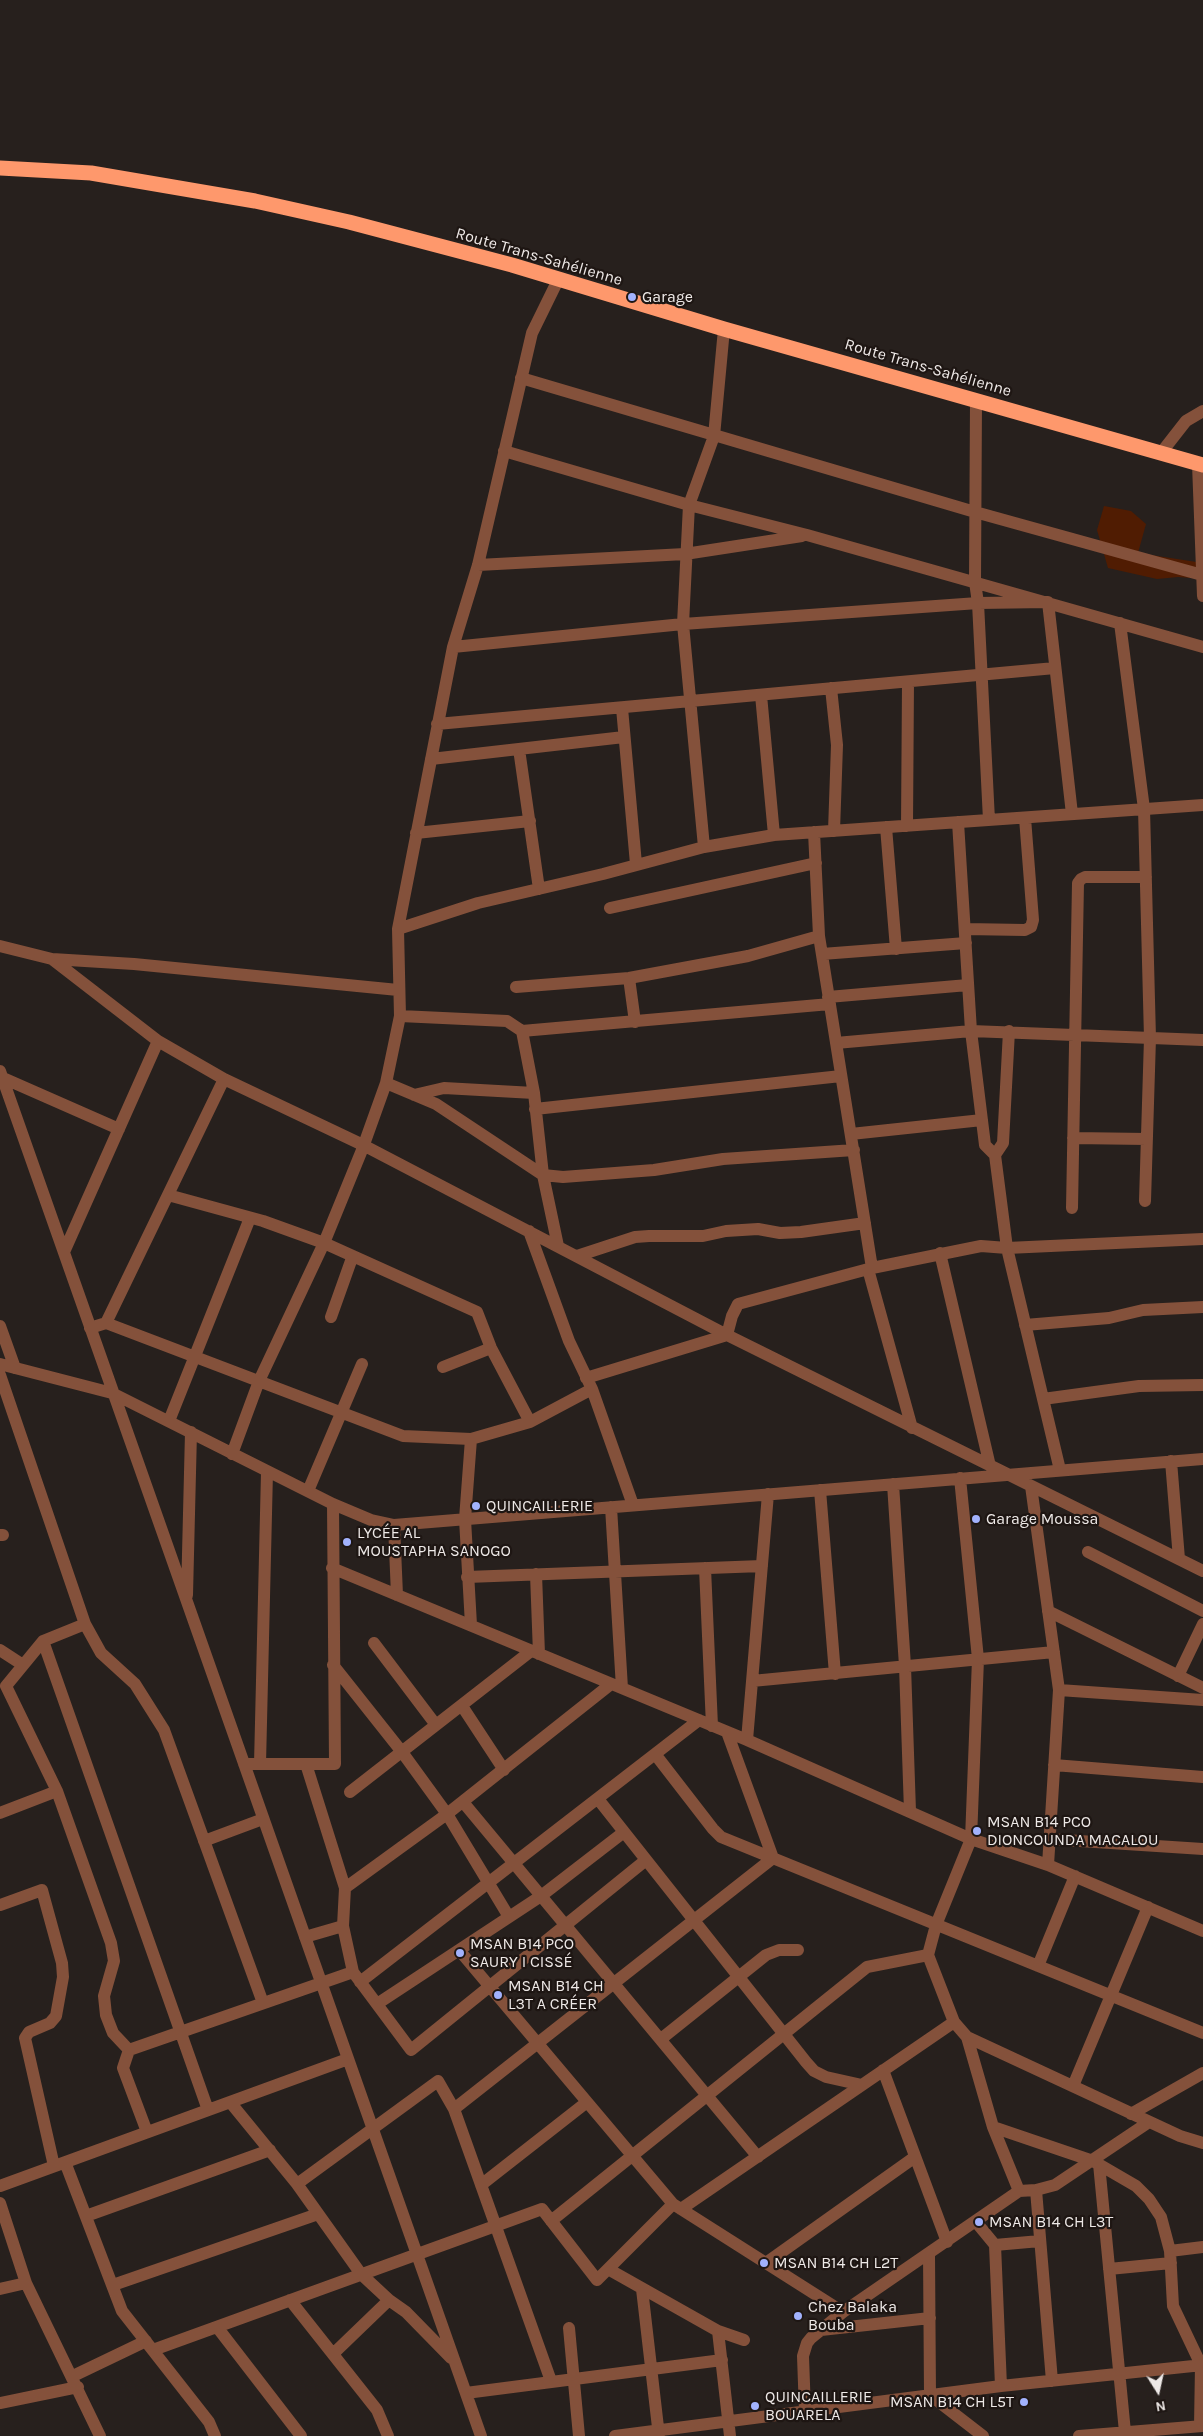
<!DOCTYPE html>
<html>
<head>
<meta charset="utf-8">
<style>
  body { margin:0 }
  #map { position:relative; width:1203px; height:2436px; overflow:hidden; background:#27201d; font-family:Karla,sans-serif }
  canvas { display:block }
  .north { position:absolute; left:1133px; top:2366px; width:50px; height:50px; -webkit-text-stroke:4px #1e1613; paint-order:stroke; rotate:170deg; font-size:14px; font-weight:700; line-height:20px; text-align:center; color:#eee9e7 }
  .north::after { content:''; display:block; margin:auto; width:18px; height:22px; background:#eee9e7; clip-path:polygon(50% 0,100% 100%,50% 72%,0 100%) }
</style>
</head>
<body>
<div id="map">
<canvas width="1203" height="2436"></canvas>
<div class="north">N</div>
</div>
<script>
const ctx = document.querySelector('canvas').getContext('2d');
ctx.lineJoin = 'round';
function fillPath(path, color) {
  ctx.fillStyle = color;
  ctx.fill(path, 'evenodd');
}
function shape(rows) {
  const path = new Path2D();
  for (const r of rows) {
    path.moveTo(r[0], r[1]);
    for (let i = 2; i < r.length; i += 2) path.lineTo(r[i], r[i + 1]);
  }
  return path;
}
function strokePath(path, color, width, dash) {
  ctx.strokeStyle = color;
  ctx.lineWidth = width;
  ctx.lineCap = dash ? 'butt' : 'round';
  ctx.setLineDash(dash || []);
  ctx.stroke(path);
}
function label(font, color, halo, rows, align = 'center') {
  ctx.font = font + ' Karla,sans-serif';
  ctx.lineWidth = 4.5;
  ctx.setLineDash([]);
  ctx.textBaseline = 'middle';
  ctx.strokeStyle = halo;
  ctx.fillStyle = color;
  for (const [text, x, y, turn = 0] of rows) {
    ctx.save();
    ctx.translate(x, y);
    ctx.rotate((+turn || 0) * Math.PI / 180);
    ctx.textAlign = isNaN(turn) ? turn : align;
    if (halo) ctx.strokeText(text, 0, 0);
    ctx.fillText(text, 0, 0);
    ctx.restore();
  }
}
fillPath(shape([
  [1104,506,1131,511,1146,524,1138,553,1203,563,1203,579,1178,577,1157,579,1108,568,1097,530]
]), '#501c02');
strokePath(shape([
  [521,378,975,512,1202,575],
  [976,401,975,582,978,603,989,820],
  [504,451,689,505,807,535,1203,647],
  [1161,453,1186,421,1203,411],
  [1198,464,1203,596],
  [478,565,685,554,802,536],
  [1120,623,1144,809,1150,1038,1145,1201],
  [453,647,683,624,978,603,1048,602,1072,814],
  [831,688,837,745,834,831],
  [761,695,774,835],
  [622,708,636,864],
  [437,724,1055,668],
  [519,749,539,889],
  [431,759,624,737],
  [958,822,971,1031,985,1145,995,1155],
  [907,826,908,682],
  [886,827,896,949],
  [814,832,819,936,872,1268],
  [416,833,530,821],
  [704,847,683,624,689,505,714,436,724,329],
  [610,908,816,863],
  [398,929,478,903,603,874,704,847,774,835,1203,805],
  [965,929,1025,930,1031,927,1033,920,1025,818],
  [0,946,52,959,158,1041,224,1079,363,1145,727,1335,1203,1571],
  [822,954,966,943],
  [52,959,134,964,398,990],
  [629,978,635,1022],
  [516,987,629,978,748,956,819,936],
  [828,997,968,985],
  [400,1016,507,1021,522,1031,830,1004],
  [522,1031,534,1093,543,1175,558,1246],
  [1009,1031,1003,1143,995,1155,1007,1248,1060,1470],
  [836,1043,971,1031,1203,1040],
  [0,1071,481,2436],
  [3,1078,119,1129],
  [386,1083,436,1104,543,1175,563,1177,654,1170,723,1159,854,1150],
  [414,1095,444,1088,534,1093],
  [535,1109,841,1076],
  [851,1134,982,1120],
  [1073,1138,1147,1139],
  [168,1195,263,1221,324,1243,477,1312,491,1348,530,1422],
  [1072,1208,1078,883,1081,879,1085,877,1146,877],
  [529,1231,569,1341,592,1389,633,1505],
  [64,1252,158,1041],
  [940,1253,990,1466],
  [577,1256,635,1237,649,1236,703,1236,726,1231,758,1229,780,1233,801,1232,865,1223],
  [868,1269,912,1428],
  [331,1317,352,1258],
  [106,1323,224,1079],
  [1025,1325,1109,1318,1143,1310,1203,1307],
  [0,1326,15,1368],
  [90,1328,106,1323,403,1436,471,1439,530,1422,592,1389],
  [0,1364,112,1393,333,1504,371,1520,394,1525,1203,1459],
  [443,1367,491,1348],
  [0,1375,85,1624,101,1653,135,1684,164,1730,263,2003],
  [586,1378,727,1335,732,1316,738,1304,872,1268,981,1246,1007,1248,1203,1239],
  [1043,1399,1139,1386,1203,1385],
  [169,1421,250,1218],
  [232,1454,259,1381,324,1243,362,1150,386,1083,400,1016,398,929,453,647,478,565,532,333,558,280],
  [1171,1461,1179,1559],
  [893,1484,905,1666,910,1811],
  [1031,1486,1059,1690,1048,1865],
  [820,1490,835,1674],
  [308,1491,362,1364],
  [611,1507,622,1688],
  [394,1525,397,1595],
  [0,1535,3,1535],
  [1088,1552,1203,1611],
  [332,1568,747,1740,971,1839,1048,1865,1203,1931],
  [705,1568,712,1726],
  [536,1574,539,1654],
  [467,1577,762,1566],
  [187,1595,191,1432],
  [1048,1611,1203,1688],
  [85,1624,43,1641,6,1686,57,1791,111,1943,114,1961,104,1996,106,2015,113,2033,129,2050],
  [471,1625,465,1519,471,1439],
  [43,1641,208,2110],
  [374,1643,436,1725],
  [0,1650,23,1665],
  [333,1665,402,1752,447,1814,509,1917],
  [1178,1676,1203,1624],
  [752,1681,1054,1652],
  [1059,1690,1203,1700],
  [462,1706,504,1770],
  [747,1740,768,1494],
  [655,1754,713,1829,721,1837,1203,2033],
  [244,1764,335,1764,333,1504],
  [260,1764,267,1472],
  [306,1764,345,1888,343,1926,353,1972,411,2050,646,1860],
  [1054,1765,1203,1777],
  [350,1792,531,1651],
  [598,1799,806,2062,814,2071,826,2077,862,2085],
  [463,1802,758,2157],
  [0,1813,57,1791],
  [1049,1839,1203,1849],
  [204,1841,263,1819],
  [345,1888,447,1814,611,1684],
  [0,1905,42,1890,62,1963,63,1977,56,2016,50,2023,29,2032,25,2038,54,2166],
  [305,1937,343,1926],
  [459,1950,673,2204,843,2312],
  [928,1955,936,1925,971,1839,978,1659,960,1478],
  [1038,1966,1075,1876],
  [360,1982,699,1720],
  [377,2004,541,1896,624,1832],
  [967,2037,993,2127,1019,2191],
  [661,2039,766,1955,779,1950,798,1950],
  [883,2070,947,2242],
  [1073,2086,1148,1907],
  [230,2102,297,2184,361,2274,389,2300,406,2312,451,2358],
  [454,2109,773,1858,727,1732],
  [1131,2114,1203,2073],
  [993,2127,1093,2161,1136,2186,1149,2199,1161,2217,1170,2251,1173,2306,1201,2365,1200,2426],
  [147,2132,123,2068,129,2050,353,1972],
  [65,2162,122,2311,209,2422,215,2436],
  [1099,2164,1125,2432],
  [297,2184,438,2081,454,2109,551,2381],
  [481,2185,587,2102],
  [0,2186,348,2059],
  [1036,2190,1052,2381],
  [0,2203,26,2283,100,2436],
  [681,2209,954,2022],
  [86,2216,270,2150],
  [551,2221,867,1967,928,1955,954,2022,967,2037,1180,2136,1203,2143],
  [976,2222,995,2245,1001,2386],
  [995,2245,1040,2241],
  [1170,2251,1203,2247],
  [929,2254,930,2395,983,2436],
  [766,2263,915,2157],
  [608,2269,718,2331,744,2340],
  [1109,2269,1171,2263],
  [113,2285,318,2214],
  [0,2289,26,2283],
  [642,2289,659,2436],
  [290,2300,377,2410,388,2436],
  [217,2327,301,2436],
  [569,2328,579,2436],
  [821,2330,930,2318],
  [718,2331,730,2436],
  [153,2350,542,2209,597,2280,673,2204],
  [333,2354,389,2300],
  [73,2376,146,2341],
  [466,2393,722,2360],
  [0,2403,78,2387],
  [805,2412,803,2356,807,2343,811,2338,843,2312,1019,2191,1036,2190,1055,2185,1149,2122],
  [615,2436,1001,2386,1203,2365],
  [1079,2436,1203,2426]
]), '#84513b', 12);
strokePath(shape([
  [0,168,91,173,255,201,349,222,512,265,724,329,1203,465]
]), '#fe986c', 15);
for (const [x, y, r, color] of [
  [632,297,5,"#a2b2fd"],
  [476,1506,5,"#a2b2fd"],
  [976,1519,5,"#a2b2fd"],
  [347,1542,5,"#a2b2fd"],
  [977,1831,5,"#a2b2fd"],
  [460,1953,5,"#a2b2fd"],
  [498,1995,5,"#a2b2fd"],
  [979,2222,5,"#a2b2fd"],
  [764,2263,5,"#a2b2fd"],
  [798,2316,5,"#a2b2fd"],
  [1024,2402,5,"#a2b2fd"],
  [755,2406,5,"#a2b2fd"]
]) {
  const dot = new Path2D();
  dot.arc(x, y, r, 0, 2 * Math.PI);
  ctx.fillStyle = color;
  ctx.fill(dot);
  strokePath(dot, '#1e1613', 2);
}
label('16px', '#eee9e7', '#1e1613', [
  ["Route Trans-Sahélienne",539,257,16],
  ["Route Trans-Sahélienne",928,368,16]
]);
label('16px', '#eee9e7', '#1e1613', [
  ["Garage",642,297],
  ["QUINCAILLERIE",486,1506],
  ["Garage Moussa",986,1519],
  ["LYCÉE AL",357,1533],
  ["MOUSTAPHA SANOGO",357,1551],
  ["MSAN B14 PCO",987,1822],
  ["DIONCOUNDA MACALOU",987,1840],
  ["MSAN B14 PCO",470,1944],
  ["SAURY I CISSÉ",470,1962],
  ["MSAN B14 CH",508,1986],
  ["L3T A CRÉER",508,2004],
  ["MSAN B14 CH L3T",989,2222],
  ["MSAN B14 CH L2T",774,2263],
  ["Chez Balaka",808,2307],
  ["Bouba",808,2325],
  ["QUINCAILLERIE",765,2397],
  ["BOUARELA",765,2415],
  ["MSAN B14 CH L5T",1014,2402,"right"]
], 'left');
</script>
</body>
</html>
